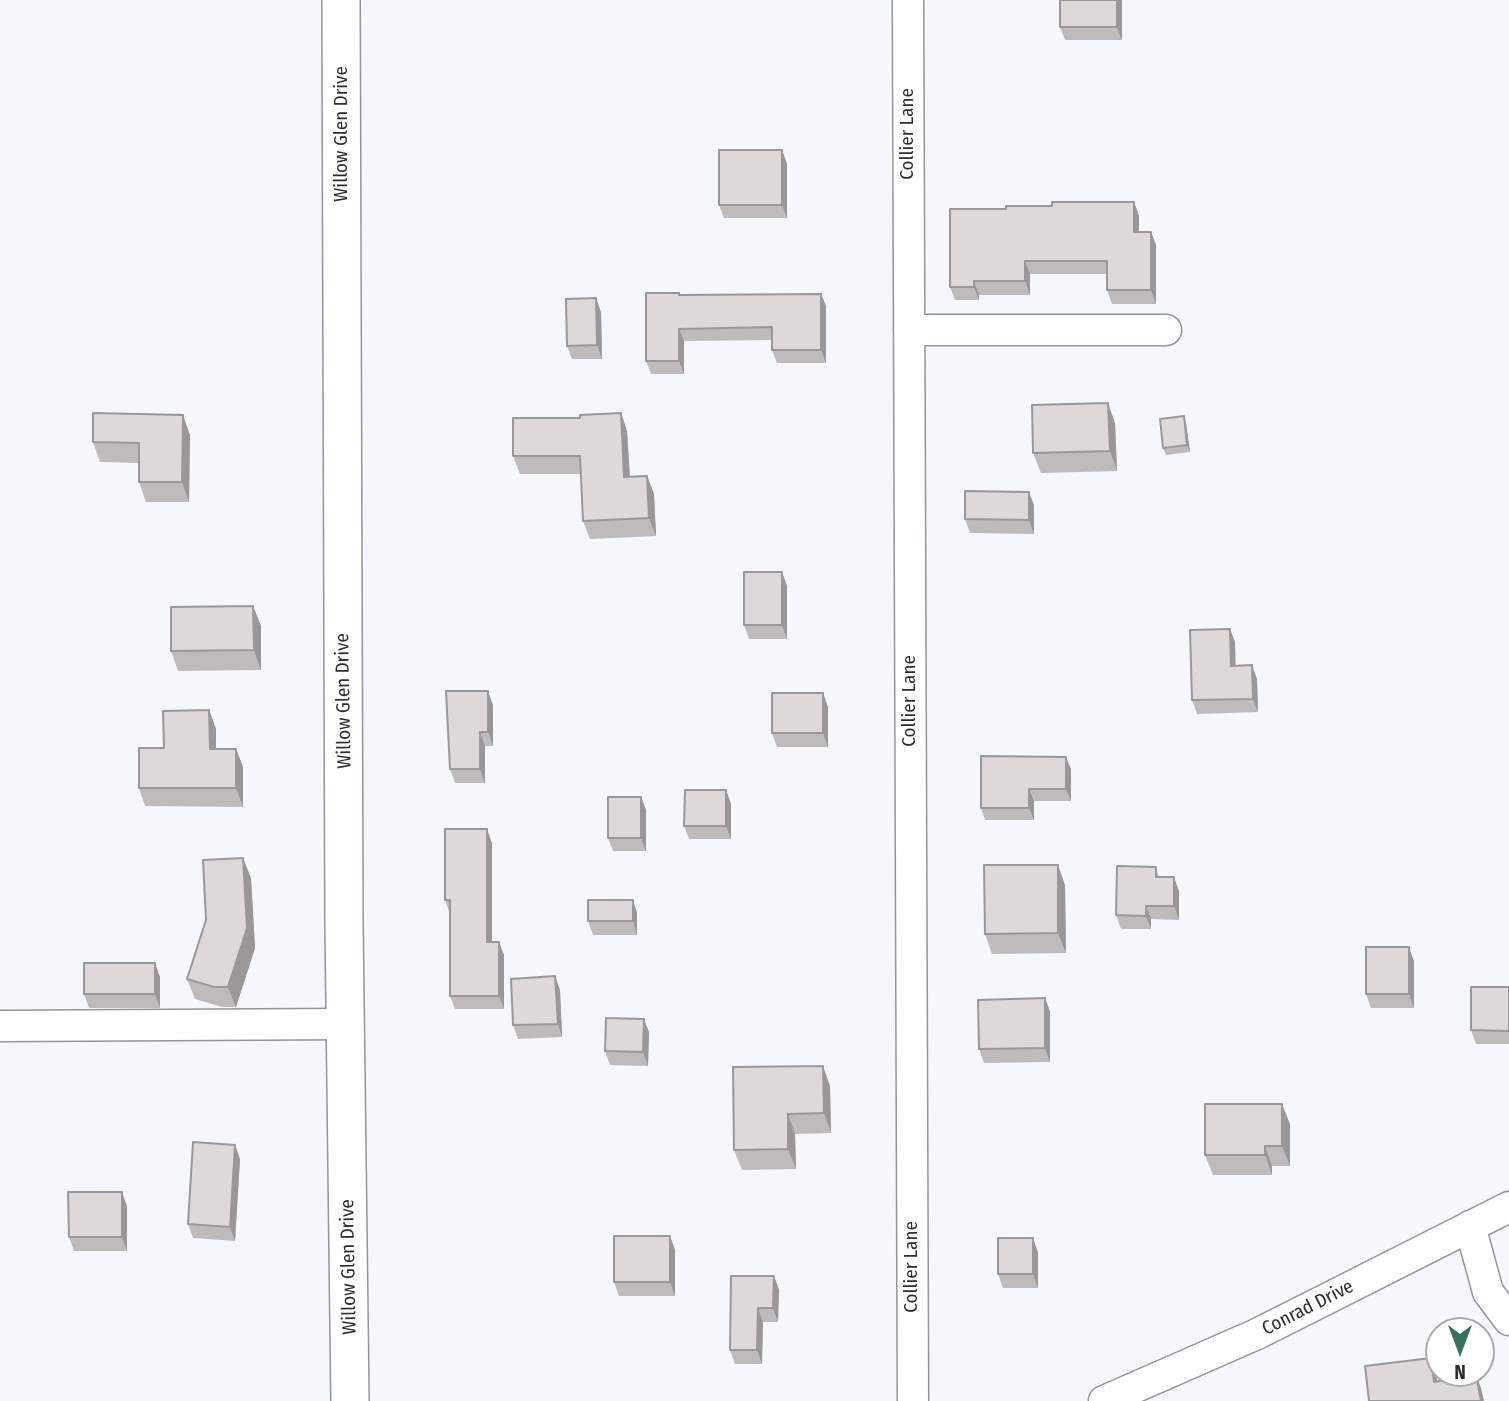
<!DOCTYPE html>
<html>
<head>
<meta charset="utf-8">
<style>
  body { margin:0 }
  #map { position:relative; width:1509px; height:1401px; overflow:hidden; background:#f4f7fc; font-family:"Fira Sans Condensed",sans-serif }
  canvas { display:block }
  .north { position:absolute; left:1425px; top:1317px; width:70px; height:70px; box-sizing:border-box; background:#fff; border:2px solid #aaabab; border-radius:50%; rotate:180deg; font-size:19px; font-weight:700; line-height:28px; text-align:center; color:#2b2c2e }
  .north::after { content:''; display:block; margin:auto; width:24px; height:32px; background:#36715b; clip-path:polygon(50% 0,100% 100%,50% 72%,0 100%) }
</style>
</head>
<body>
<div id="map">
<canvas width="1509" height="1401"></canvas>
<div class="north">N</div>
</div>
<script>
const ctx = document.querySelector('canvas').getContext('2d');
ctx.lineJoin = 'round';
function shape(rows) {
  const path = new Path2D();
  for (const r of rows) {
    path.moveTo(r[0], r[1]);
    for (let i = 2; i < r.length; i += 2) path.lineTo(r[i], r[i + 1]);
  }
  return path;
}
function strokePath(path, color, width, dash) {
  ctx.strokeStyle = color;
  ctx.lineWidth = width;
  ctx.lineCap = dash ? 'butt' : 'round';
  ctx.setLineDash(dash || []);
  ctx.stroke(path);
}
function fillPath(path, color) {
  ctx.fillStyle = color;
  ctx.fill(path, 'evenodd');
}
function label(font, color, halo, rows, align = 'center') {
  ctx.font = font + ' "Fira Sans Condensed",sans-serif';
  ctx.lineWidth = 5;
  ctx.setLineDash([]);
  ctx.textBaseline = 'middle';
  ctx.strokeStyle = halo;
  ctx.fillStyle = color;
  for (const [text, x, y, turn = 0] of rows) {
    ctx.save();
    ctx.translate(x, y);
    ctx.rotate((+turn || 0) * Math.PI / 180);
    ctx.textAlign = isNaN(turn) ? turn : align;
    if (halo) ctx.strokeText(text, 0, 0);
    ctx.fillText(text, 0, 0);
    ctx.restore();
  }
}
const minor = shape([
  [908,0,913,1401],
  [909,330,1166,330],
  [0,1026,346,1024],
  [1470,1226,1488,1292,1509,1320],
  [1104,1401,1257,1334,1509,1207]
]);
const major = shape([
  [341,0,344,924,350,1401]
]);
strokePath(minor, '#929599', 33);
strokePath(major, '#929599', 40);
strokePath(minor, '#fff', 30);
strokePath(major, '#fff', 37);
fillPath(shape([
  [1122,0,1122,40,1065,40,1060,27],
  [782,150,787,164,787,218,724,218,719,205],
  [1134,202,1139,216,1139,232,1151,232,1156,245,1156,304,1112,304,1107,290,1107,274,1030,274,1030,295,979,295,979,300,955,300,950,287,1006,209,1052,206],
  [821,294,826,306,826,363,777,363,772,350,772,340,684,341,684,374,651,374,646,361,680,295],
  [601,312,602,359,572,359,567,346],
  [621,413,627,431,630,477,647,476,654,494,656,536,590,539,583,521,581,474,520,474,513,456,580,418],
  [1115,423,1117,471,1041,473,1033,453],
  [1186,423,1190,452,1166,455,1163,448],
  [190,435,189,502,146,502,139,482,139,463,100,462,93,442],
  [1034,505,1034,534,970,533,965,519],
  [782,572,787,586,787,639,749,639,744,625],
  [253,606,261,626,261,670,178,671,171,651],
  [1235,642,1235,666,1257,679,1258,712,1197,714,1192,700],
  [823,693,828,707,828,747,777,747,772,733],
  [493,705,493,746,485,746,485,783,455,783,450,769],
  [209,710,216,729,216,749,236,749,243,767,243,807,145,806,139,788,164,748],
  [1071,769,1071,801,1034,801,1034,820,985,820,981,808],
  [726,790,731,804,731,839,689,839,684,826],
  [641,797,646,810,646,851,613,851,608,838],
  [492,843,492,942,504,955,504,1009,455,1009,450,996,450,914,445,900],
  [1156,867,1159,877,1179,891,1179,920,1151,919,1151,929,1121,929,1116,915],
  [251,878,255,948,236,1007,222,1007,195,999,187,979],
  [1065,885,1066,953,992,954,985,934],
  [633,900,637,913,637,935,593,935,588,921],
  [1414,961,1414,1008,1371,1008,1366,994],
  [160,977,160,1008,89,1008,84,994],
  [1509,987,1509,1044,1476,1044,1471,1030],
  [560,990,562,1037,518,1039,513,1025],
  [1045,998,1050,1012,1050,1062,984,1063,979,1049],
  [649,1032,648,1066,610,1065,605,1051],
  [830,1086,831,1133,795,1134,796,1169,742,1170,734,1150],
  [1290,1124,1290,1166,1272,1166,1272,1175,1213,1175,1205,1155],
  [240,1159,235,1241,193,1238,188,1224],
  [127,1206,127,1251,74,1251,69,1237],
  [670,1236,675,1250,675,1296,619,1296,614,1282],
  [1038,1252,1038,1288,1003,1288,998,1274],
  [774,1276,779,1290,778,1322,763,1322,762,1364,735,1364,730,1350]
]), '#bfbabb');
fillPath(shape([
  [1117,0,1122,0,1122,40,1117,27],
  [782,150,787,164,787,218,782,205],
  [1134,202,1139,216,1139,245,1134,232],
  [1151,232,1156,245,1156,304,1151,290],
  [1025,261,1030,274,1030,295,1025,281],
  [974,281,979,295,979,300,974,287],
  [821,294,826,306,826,363,821,350],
  [596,298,601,312,602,359,597,345],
  [679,329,684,341,684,374,679,361],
  [1108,403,1115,423,1117,471,1110,451],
  [621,413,627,431,631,496,624,477],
  [183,415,190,435,189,502,182,482],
  [1184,416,1186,423,1190,452,1187,445],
  [647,476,654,494,656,536,649,518],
  [1029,492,1034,505,1034,534,1029,520],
  [782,572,787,586,787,639,782,625],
  [253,606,261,626,261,670,254,650],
  [1230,629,1235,642,1236,680,1231,666],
  [1252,665,1257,679,1258,712,1253,699],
  [488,691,493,705,493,746,488,732],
  [823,693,828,707,828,747,823,733],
  [209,710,216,729,216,767,210,749],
  [480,732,485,746,485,783,480,769],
  [236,749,243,767,243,807,236,788],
  [1066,757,1071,769,1071,801,1066,789],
  [1029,789,1034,801,1034,820,1029,808],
  [726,790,731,804,731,839,726,826],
  [641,797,646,810,646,851,641,838],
  [487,829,492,843,492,955,487,942],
  [243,858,251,878,255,948,236,1007,228,987],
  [1058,865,1065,885,1066,953,1058,933],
  [1174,877,1179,891,1179,920,1174,906],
  [633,900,637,913,637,935,633,921],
  [1146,906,1151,919,1151,929,1146,916],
  [499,942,504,955,504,1009,499,996],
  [1409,947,1414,961,1414,1008,1409,994],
  [155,963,160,977,160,1008,155,994],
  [555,976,560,990,562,1037,558,1024],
  [1045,998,1050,1012,1050,1062,1045,1048],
  [644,1019,649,1032,648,1066,643,1052],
  [823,1066,830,1086,831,1133,824,1113],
  [1282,1104,1290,1124,1290,1166,1282,1146],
  [788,1114,795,1134,796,1169,788,1149],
  [235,1145,240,1159,235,1241,230,1227],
  [1265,1146,1272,1166,1272,1175,1265,1155],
  [122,1192,127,1206,127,1251,122,1237],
  [670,1236,675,1250,675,1296,670,1282],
  [1033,1238,1038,1252,1038,1288,1033,1274],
  [774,1276,779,1290,778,1322,773,1308],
  [758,1308,763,1322,762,1364,757,1350],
  [1431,1358,1436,1371,1439,1396,1434,1382],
  [1476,1375,1481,1388,1484,1401,1481,1401]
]), '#9b9799');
const building = shape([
  [1060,0,1117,0,1117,27,1060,27,1060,0],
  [719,150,782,150,782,205,719,205,719,150],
  [1052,202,1134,202,1134,232,1151,232,1151,290,1107,290,1107,261,1025,261,1025,281,974,281,974,287,950,287,950,209,1006,209,1006,206,1052,206,1052,202],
  [646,293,679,293,679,295,821,294,821,350,772,350,772,327,679,329,679,361,646,361,646,293],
  [596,298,597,345,567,346,566,299,596,298],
  [1108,403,1110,451,1033,453,1032,405,1108,403],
  [93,413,183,415,182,482,139,482,139,443,93,442,93,413],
  [621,413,624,477,647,476,649,518,583,521,580,456,513,456,513,418,580,418,580,415,621,413],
  [1184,416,1187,445,1163,448,1160,419,1184,416],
  [965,491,1029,492,1029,520,965,519,965,491],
  [744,572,782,572,782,625,744,625,744,572],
  [253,606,254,650,171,651,171,607,253,606],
  [1230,629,1231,666,1252,665,1253,699,1192,700,1190,630,1230,629],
  [446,691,488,691,488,732,480,732,480,769,450,769,446,691],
  [772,693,823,693,823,733,772,733,772,693],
  [209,710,210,749,236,749,236,788,139,788,139,748,164,748,163,711,209,710],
  [981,756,1066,757,1066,789,1029,789,1029,808,981,808,981,756],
  [685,790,726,790,726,826,684,826,685,790],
  [608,797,641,797,641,838,608,838,608,797],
  [445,829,487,829,487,942,499,942,499,996,450,996,450,900,445,900,445,829],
  [243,858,247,928,228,987,214,987,187,979,206,920,203,860,243,858],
  [984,865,1058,865,1058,933,985,934,984,865],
  [1117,866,1156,867,1156,877,1174,877,1174,906,1146,906,1146,916,1116,915,1117,866],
  [588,900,633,900,633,921,588,921,588,900],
  [1366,947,1409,947,1409,994,1366,994,1366,947],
  [84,963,155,963,155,994,84,994,84,963],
  [555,976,558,1024,513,1025,511,979,555,976],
  [1471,987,1509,987,1509,1031,1471,1030,1471,987],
  [1045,998,1045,1048,979,1049,978,1000,1045,998],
  [606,1018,644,1019,643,1052,605,1051,606,1018],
  [823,1066,824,1113,788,1114,788,1149,734,1150,733,1067,823,1066],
  [1205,1104,1282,1104,1282,1146,1265,1146,1265,1155,1205,1155,1205,1104],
  [193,1142,235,1145,230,1227,188,1224,193,1142],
  [68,1192,122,1192,122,1237,69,1237,68,1192],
  [614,1236,670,1236,670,1282,614,1282,614,1236],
  [998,1238,1033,1238,1033,1274,998,1274,998,1238],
  [731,1276,774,1276,773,1308,758,1308,757,1350,730,1350,731,1276],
  [1431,1358,1434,1382,1476,1375,1481,1401,1369,1401,1365,1366,1431,1358]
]);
fillPath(building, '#ded8da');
strokePath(building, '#9b9799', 2);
label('19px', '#2b2c2e', '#fff', [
  ["Willow Glen Drive",342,134,-90],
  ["Collier Lane",908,134,-90],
  ["Willow Glen Drive",344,701,-91],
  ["Collier Lane",910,701,-90],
  ["Willow Glen Drive",349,1267,-91],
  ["Collier Lane",912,1267,-90],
  ["Conrad Drive",1308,1308,-27]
]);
</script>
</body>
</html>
